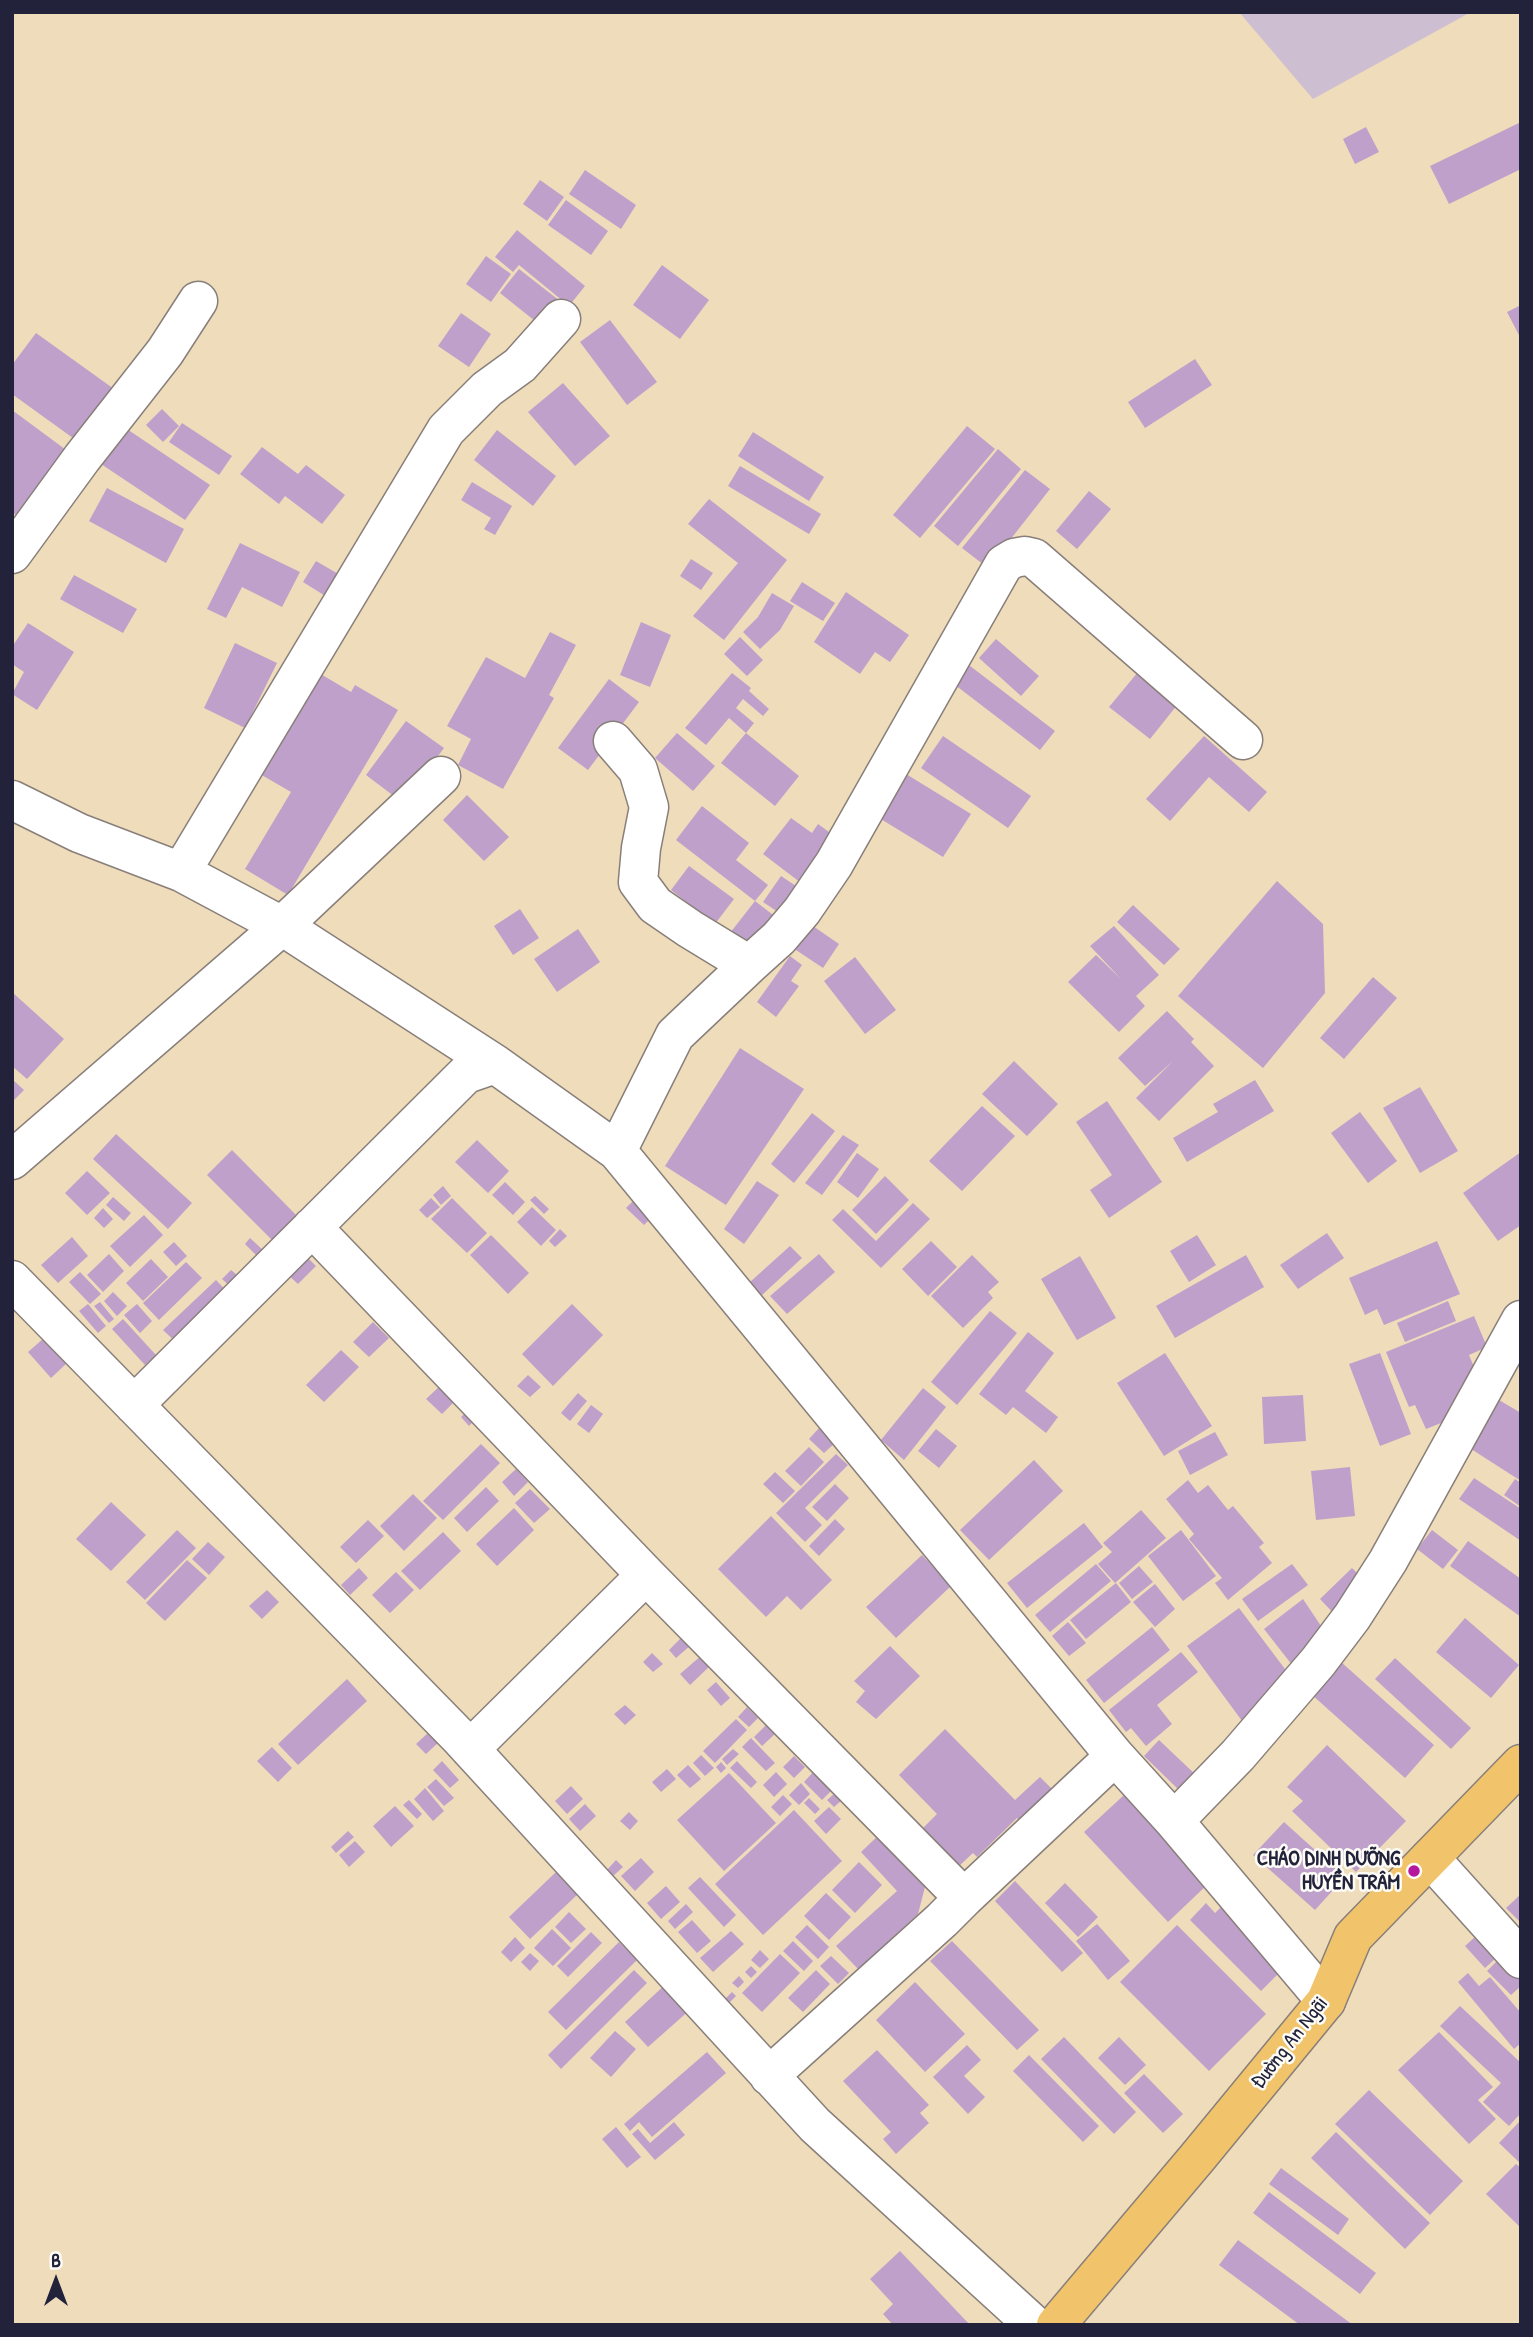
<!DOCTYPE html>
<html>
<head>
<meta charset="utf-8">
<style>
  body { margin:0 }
  #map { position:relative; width:1533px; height:2337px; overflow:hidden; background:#efdcba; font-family:"Patrick Hand",sans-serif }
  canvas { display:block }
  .frame { position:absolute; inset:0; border:14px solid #22223b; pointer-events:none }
  .north { position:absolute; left:21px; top:2246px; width:70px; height:70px; -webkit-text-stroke:5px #fdfcf7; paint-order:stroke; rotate:0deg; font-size:19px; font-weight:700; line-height:28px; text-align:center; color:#22223b }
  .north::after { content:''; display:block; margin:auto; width:24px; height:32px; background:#22223b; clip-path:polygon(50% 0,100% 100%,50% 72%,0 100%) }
</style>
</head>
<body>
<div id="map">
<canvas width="1533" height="2337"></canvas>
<div class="frame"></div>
<div class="north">B</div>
</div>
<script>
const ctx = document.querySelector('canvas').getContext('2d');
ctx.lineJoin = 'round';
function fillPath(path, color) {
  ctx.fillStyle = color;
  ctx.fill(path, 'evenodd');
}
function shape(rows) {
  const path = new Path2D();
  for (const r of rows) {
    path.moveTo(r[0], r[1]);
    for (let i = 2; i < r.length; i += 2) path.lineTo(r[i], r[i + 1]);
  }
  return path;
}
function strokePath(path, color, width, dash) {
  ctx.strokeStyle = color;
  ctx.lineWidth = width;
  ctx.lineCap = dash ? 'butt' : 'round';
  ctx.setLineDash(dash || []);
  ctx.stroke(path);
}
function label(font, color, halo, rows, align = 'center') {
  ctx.font = font + ' "Patrick Hand",sans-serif';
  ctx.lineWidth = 5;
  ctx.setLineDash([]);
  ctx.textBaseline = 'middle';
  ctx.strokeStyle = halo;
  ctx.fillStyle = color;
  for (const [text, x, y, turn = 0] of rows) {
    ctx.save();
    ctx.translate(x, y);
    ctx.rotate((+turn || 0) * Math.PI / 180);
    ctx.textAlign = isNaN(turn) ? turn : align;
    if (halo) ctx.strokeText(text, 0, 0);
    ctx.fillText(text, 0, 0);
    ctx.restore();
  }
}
fillPath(shape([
  [1239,12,1471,12,1313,99]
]), '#cebed1');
fillPath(shape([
  [1521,122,1521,169,1449,204,1430,166],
  [1366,127,1379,152,1355,164,1343,139],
  [585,170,636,205,621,229,569,194],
  [540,180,564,197,547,221,523,204],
  [566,200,608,231,591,255,548,225],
  [517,230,585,286,569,306,519,265,513,272,495,257],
  [486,256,511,274,491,302,466,284],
  [662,265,709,300,680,339,633,305],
  [519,269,565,305,545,329,500,293],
  [1521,305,1521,339,1507,312],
  [461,313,491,334,469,367,438,346],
  [610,320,657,382,627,405,580,342],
  [36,333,121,394,84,446,12,394,12,365],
  [1195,359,1212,385,1145,428,1128,402],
  [563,383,610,436,575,466,528,412],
  [162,409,179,426,163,442,146,425],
  [12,410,77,458,28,524,12,512],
  [118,423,210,485,185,520,92,458],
  [182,423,232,456,219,475,169,442],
  [967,426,995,449,920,538,893,515],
  [497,430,556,476,533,506,474,460],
  [753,432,824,477,809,501,738,456],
  [262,447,298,474,306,465,345,495,322,524,285,496,279,504,240,474],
  [998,449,1021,469,958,546,934,526],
  [740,466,821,514,809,534,728,486],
  [1025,470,1050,489,988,568,962,548],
  [472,482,512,506,495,535,484,529,491,518,461,500],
  [107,488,184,529,166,563,89,521],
  [1089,491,1111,509,1077,549,1056,531],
  [709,499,787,560,724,640,693,616,738,563,688,524],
  [240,543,300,572,282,607,242,587,226,618,207,609],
  [691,559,713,573,701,590,680,576],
  [316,561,340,575,327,597,303,582],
  [74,575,137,609,123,633,60,599],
  [802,582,835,603,823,621,790,601],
  [846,592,909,635,890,662,875,652,860,674,814,642],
  [772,593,794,606,780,630,760,649,743,632,758,617],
  [641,622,671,635,650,687,620,675],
  [28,623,74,652,37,710,12,694,24,672,12,664,12,647],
  [550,632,576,645,549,695,554,698,503,789,458,765,471,739,447,726,486,657,525,678],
  [740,637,763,660,747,676,724,654],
  [996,639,1039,676,1021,696,979,658],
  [235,643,277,663,245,728,204,708],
  [292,657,351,692,355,685,398,710,288,895,245,869,291,792,260,774],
  [961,659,1055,731,1040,750,946,678],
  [1138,672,1178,704,1150,739,1109,707],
  [732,673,751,688,749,691,769,709,763,716,743,699,736,708,754,723,746,733,799,776,775,806,721,763,746,733,729,718,706,745,685,728],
  [609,679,639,702,588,770,558,748],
  [406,721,444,748,403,803,366,775],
  [677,733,715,766,693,791,655,758],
  [943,736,1031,796,1008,828,921,768],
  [1204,736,1267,792,1249,812,1209,777,1170,821,1146,799],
  [898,769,971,814,943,857,871,813],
  [467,795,509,837,484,861,443,820],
  [702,806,749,843,736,860,768,885,755,901,676,840],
  [791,818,812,833,818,824,840,840,805,886,763,854],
  [689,866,734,899,715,924,671,890],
  [781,876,805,892,787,918,763,902],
  [1277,881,1323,924,1325,993,1263,1068,1178,996],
  [755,901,781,921,757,953,730,933],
  [1133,905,1180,949,1164,965,1117,922],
  [520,909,539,938,513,955,494,926],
  [810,924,839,944,823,968,793,948],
  [1114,926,1159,975,1136,996,1145,1006,1119,1032,1068,982,1096,955,1121,979,1090,946],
  [578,929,600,962,557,992,534,959],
  [790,956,802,965,791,981,799,986,776,1017,757,1002],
  [855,957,896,1010,865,1034,824,981],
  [1373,977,1397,998,1344,1059,1320,1038],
  [12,992,64,1039,27,1079,12,1066],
  [1167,1011,1194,1039,1191,1042,1214,1066,1159,1121,1136,1098,1173,1061,1145,1086,1118,1058],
  [740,1048,804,1089,726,1205,665,1166],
  [1014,1061,1058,1104,1027,1136,982,1094],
  [12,1079,24,1090,12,1102],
  [1255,1080,1274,1111,1187,1162,1173,1138,1218,1112,1213,1104],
  [1420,1087,1458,1151,1420,1173,1383,1108],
  [1107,1101,1162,1182,1109,1218,1090,1190,1112,1175,1076,1122],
  [982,1106,1015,1136,962,1191,929,1161],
  [1360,1112,1397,1161,1368,1183,1331,1133],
  [812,1113,835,1131,794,1183,771,1164],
  [116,1134,192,1203,168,1229,93,1159],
  [843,1135,859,1145,822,1195,805,1183],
  [477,1140,509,1171,488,1193,455,1162],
  [232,1150,301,1220,276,1244,207,1175],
  [1521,1152,1521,1225,1498,1241,1463,1193],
  [857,1153,879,1169,858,1198,837,1182],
  [87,1171,110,1193,87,1215,65,1193],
  [885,1176,909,1200,876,1234,852,1210],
  [757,1181,779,1195,744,1244,724,1229],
  [505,1182,525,1202,513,1215,492,1195],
  [443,1186,451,1196,441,1205,433,1195],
  [535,1196,549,1209,544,1214,530,1200],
  [113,1197,131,1213,124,1221,106,1205],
  [431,1198,440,1207,427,1218,419,1210],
  [452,1198,487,1233,467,1253,431,1219],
  [634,1200,652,1217,644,1225,626,1208],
  [913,1203,930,1219,881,1268,832,1220,843,1209,876,1241],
  [532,1207,556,1230,541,1246,517,1222],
  [103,1208,113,1219,104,1228,94,1218],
  [144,1215,163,1235,130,1267,110,1246],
  [560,1229,567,1236,555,1247,549,1241],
  [1327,1233,1344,1258,1298,1289,1280,1265],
  [491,1235,529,1273,508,1294,470,1255],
  [1197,1235,1216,1265,1189,1282,1170,1251],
  [72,1237,88,1256,58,1283,41,1265],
  [250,1238,265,1252,259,1258,245,1244],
  [931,1241,957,1267,928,1296,902,1269],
  [1437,1241,1460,1294,1384,1325,1377,1309,1365,1315,1349,1278],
  [174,1242,187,1256,176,1266,163,1252],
  [790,1246,802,1258,762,1295,750,1282],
  [109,1254,124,1271,103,1292,87,1275],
  [819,1254,835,1272,787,1314,770,1296],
  [305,1255,316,1266,298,1284,286,1273],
  [972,1255,999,1282,988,1292,993,1298,963,1328,931,1296],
  [1246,1255,1264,1287,1175,1338,1156,1306],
  [1080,1256,1116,1318,1077,1340,1041,1279],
  [151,1259,168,1277,143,1301,126,1283],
  [186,1262,202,1278,159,1320,143,1303],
  [231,1270,242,1279,233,1289,222,1279],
  [80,1272,101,1294,90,1304,69,1282],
  [216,1280,233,1298,181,1347,163,1330],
  [113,1292,127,1306,117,1316,104,1301],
  [1448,1301,1456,1321,1405,1342,1397,1323],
  [100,1302,114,1319,109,1323,94,1306],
  [88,1304,106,1326,98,1333,79,1311],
  [137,1304,152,1321,140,1333,124,1315],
  [572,1304,603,1335,553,1386,522,1354],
  [990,1311,1017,1333,957,1405,931,1382],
  [1474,1316,1487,1347,1469,1355,1477,1374,1451,1419,1426,1429,1415,1405,1409,1407,1386,1352],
  [123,1319,156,1355,145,1365,112,1329],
  [373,1322,389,1338,369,1357,353,1342],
  [1028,1332,1054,1353,1025,1391,1058,1417,1046,1433,1013,1407,1006,1415,979,1394],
  [44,1338,66,1364,51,1378,28,1352],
  [341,1350,359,1367,324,1402,306,1385],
  [1165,1353,1212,1426,1164,1456,1117,1383],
  [1380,1353,1411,1434,1380,1446,1349,1364],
  [528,1375,541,1387,530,1397,517,1386],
  [442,1384,457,1399,442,1414,426,1399],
  [923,1388,946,1407,904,1460,881,1440],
  [578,1393,587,1401,570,1421,561,1413],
  [1303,1395,1306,1441,1264,1444,1262,1397],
  [1499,1400,1521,1413,1521,1481,1468,1447],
  [477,1402,485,1409,469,1426,461,1417],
  [591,1405,603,1414,589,1433,577,1424],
  [819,1428,835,1443,824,1453,809,1439],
  [936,1429,957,1446,939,1468,918,1451],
  [1215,1432,1228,1455,1190,1475,1178,1451],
  [481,1444,500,1463,443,1520,423,1501],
  [809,1447,824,1462,801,1486,785,1471],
  [836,1454,848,1465,805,1508,822,1525,805,1542,776,1513],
  [1034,1460,1063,1491,989,1560,960,1530],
  [1350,1467,1355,1516,1316,1520,1311,1471],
  [516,1469,528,1482,514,1496,502,1482],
  [775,1472,795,1491,783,1503,763,1484],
  [1474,1478,1521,1509,1521,1541,1459,1499],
  [1515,1479,1521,1483,1521,1507,1504,1495],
  [1188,1480,1198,1493,1208,1485,1228,1510,1233,1506,1264,1543,1259,1547,1272,1563,1228,1600,1215,1583,1222,1578,1189,1539,1194,1534,1166,1499],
  [835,1484,849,1498,827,1521,812,1507],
  [486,1487,499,1501,467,1532,454,1518],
  [530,1489,550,1509,534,1523,515,1503],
  [413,1494,437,1518,404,1551,380,1526],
  [111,1502,146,1535,111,1571,76,1539],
  [514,1508,534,1530,497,1566,476,1544],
  [1141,1510,1166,1538,1115,1583,1098,1564,1112,1552,1103,1543],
  [771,1516,832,1580,801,1610,787,1596,766,1617,718,1569],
  [835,1519,845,1529,819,1556,809,1546],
  [368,1520,384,1536,356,1563,340,1547],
  [1084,1523,1103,1547,1027,1608,1007,1583],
  [177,1530,196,1548,145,1600,126,1582],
  [1181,1530,1216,1576,1183,1601,1148,1556],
  [1432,1530,1458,1550,1443,1569,1417,1549],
  [443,1532,461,1551,420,1590,401,1571],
  [1468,1541,1521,1579,1521,1617,1450,1566],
  [208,1542,225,1557,209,1575,192,1559],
  [922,1555,951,1586,896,1638,866,1607],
  [187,1560,207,1578,165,1621,146,1603],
  [1096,1564,1111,1581,1050,1632,1035,1615],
  [1292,1564,1308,1585,1258,1621,1242,1599],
  [1139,1566,1153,1582,1132,1599,1119,1583],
  [359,1568,368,1578,350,1595,341,1585],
  [1352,1568,1369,1585,1336,1616,1320,1599],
  [396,1572,414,1590,390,1613,372,1595],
  [1116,1583,1131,1602,1086,1639,1070,1620],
  [1155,1584,1175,1609,1155,1627,1133,1602],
  [267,1590,279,1602,262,1619,249,1606],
  [1303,1599,1327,1635,1296,1670,1264,1629],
  [1239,1608,1288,1673,1245,1725,1187,1646],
  [1465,1618,1519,1665,1491,1698,1436,1652],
  [1068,1622,1086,1643,1069,1656,1052,1636],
  [1152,1627,1170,1650,1104,1703,1086,1680],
  [683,1636,691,1645,676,1658,669,1650],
  [890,1646,920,1676,876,1719,856,1702,865,1691,854,1681],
  [1181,1652,1198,1672,1157,1705,1172,1724,1146,1746,1131,1728,1126,1732,1109,1710],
  [652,1653,663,1664,653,1672,643,1662],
  [702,1655,711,1665,690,1685,680,1674],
  [1395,1658,1471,1728,1451,1749,1375,1679],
  [1341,1662,1434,1745,1405,1778,1311,1694],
  [347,1679,367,1701,298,1765,278,1744],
  [716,1682,730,1698,721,1706,707,1690],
  [625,1705,636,1715,625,1725,614,1714],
  [747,1707,758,1718,749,1727,738,1717],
  [736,1719,747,1730,715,1763,703,1751],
  [766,1725,775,1734,762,1746,754,1737],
  [945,1729,1015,1800,1040,1777,1058,1795,1025,1826,1017,1818,977,1857,973,1853,958,1867,921,1830,937,1814,899,1775],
  [429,1732,439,1742,426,1754,416,1744],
  [751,1738,775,1763,766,1771,742,1747],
  [1159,1740,1197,1776,1181,1792,1144,1756],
  [1327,1745,1406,1821,1356,1872,1292,1811,1303,1801,1287,1787],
  [272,1747,292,1768,278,1782,257,1761],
  [733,1749,739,1754,727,1765,722,1759],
  [701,1755,714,1768,705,1776,693,1763],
  [794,1756,805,1767,794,1778,783,1767],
  [442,1761,459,1780,450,1788,433,1770],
  [737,1761,757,1782,751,1788,730,1768],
  [721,1762,726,1768,721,1773,716,1767],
  [688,1765,701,1779,690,1788,677,1775],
  [667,1769,676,1779,661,1792,652,1782],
  [815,1770,833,1789,822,1800,804,1782],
  [776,1772,787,1784,774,1797,763,1785],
  [729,1773,776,1823,724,1871,677,1820],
  [436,1779,454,1798,444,1806,427,1787],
  [801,1783,810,1794,799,1805,789,1795],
  [571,1786,583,1799,567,1814,555,1801],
  [425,1788,444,1811,433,1821,414,1799],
  [835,1793,842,1800,834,1807,827,1800],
  [783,1795,792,1804,780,1816,771,1807],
  [1124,1795,1208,1884,1168,1922,1084,1832],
  [809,1798,820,1809,815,1814,804,1803],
  [409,1800,422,1814,417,1819,403,1805],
  [585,1804,596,1816,580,1831,569,1819],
  [395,1806,414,1826,391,1847,373,1826],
  [829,1807,841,1819,826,1834,814,1821],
  [794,1810,842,1861,763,1935,715,1884],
  [629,1812,638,1821,630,1830,620,1821],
  [1284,1822,1345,1877,1315,1910,1253,1855],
  [348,1831,354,1837,336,1853,331,1847],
  [881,1833,926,1883,918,1914,858,1969,836,1946,897,1891,861,1852],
  [355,1841,365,1852,349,1867,339,1855],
  [641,1858,654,1872,635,1891,621,1876],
  [616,1860,623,1867,612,1877,606,1871],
  [859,1862,882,1885,855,1913,832,1890],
  [556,1872,577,1895,530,1939,509,1917],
  [700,1877,736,1915,724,1927,688,1888],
  [1015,1881,1083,1953,1062,1972,995,1901],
  [1065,1883,1098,1917,1078,1937,1045,1903],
  [666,1886,680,1902,661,1919,647,1903],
  [826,1893,851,1917,829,1940,804,1916],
  [1521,1894,1521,1923,1506,1908],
  [1206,1903,1215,1913,1222,1906,1284,1968,1261,1991,1190,1920],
  [686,1904,693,1912,675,1929,668,1921],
  [569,1912,586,1929,571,1943,555,1927],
  [692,1920,711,1941,697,1953,678,1932],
  [1097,1924,1130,1961,1108,1980,1076,1941],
  [807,1925,829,1947,818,1959,795,1937],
  [1177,1925,1266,2014,1209,2071,1120,1982],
  [1486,1927,1506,1949,1485,1968,1465,1946],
  [552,1929,571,1948,553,1966,534,1948],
  [731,1931,744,1944,713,1972,700,1958],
  [591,1932,602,1943,568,1977,557,1966],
  [515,1937,525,1948,511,1962,501,1952],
  [793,1941,813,1961,804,1971,783,1951],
  [952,1941,1039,2030,1017,2050,930,1961],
  [619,1942,637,1960,566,2030,548,2012],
  [760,1950,769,1959,760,1968,751,1960],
  [1507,1951,1521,1965,1521,1986,1511,1995,1487,1971],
  [530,1953,539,1961,530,1971,521,1962],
  [780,1954,800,1973,762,2012,742,1993],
  [831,1956,849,1973,838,1984,820,1966],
  [751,1966,757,1972,751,1978,745,1972],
  [634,1970,647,1983,561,2069,548,2055],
  [816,1970,830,1984,803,2012,788,1998],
  [1468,1973,1479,1986,1490,1977,1521,2013,1521,2043,1514,2049,1458,1982],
  [739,1976,744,1982,738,1988,732,1983],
  [668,1982,692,2008,648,2047,625,2022],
  [915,1982,965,2034,925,2072,876,2020],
  [732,1992,736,1996,727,2005,723,2001],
  [1460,2006,1521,2063,1521,2113,1509,2126,1483,2102,1501,2083,1440,2026],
  [615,2031,636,2049,611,2077,590,2058],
  [1439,2032,1493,2087,1478,2100,1496,2119,1469,2144,1398,2070],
  [1064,2037,1136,2112,1114,2134,1041,2059],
  [1119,2037,1146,2065,1125,2085,1098,2058],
  [967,2045,981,2060,964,2076,985,2097,968,2114,933,2077],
  [877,2050,929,2105,920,2113,929,2123,896,2154,883,2139,891,2132,843,2081],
  [707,2052,726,2073,652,2137,639,2122,630,2131,624,2124],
  [1029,2055,1099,2126,1083,2142,1013,2071],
  [1144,2074,1183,2114,1163,2133,1124,2093],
  [1369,2090,1463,2181,1430,2215,1335,2124],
  [1521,2120,1521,2164,1499,2143],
  [674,2122,685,2135,655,2160,632,2134,638,2129,650,2143],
  [616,2127,641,2157,627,2168,602,2139],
  [1336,2132,1430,2223,1405,2249,1311,2158],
  [1516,2164,1521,2168,1521,2228,1486,2194],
  [1281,2168,1349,2219,1338,2235,1269,2184],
  [1269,2192,1376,2273,1360,2294,1253,2213],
  [1238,2240,1353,2325,1300,2325,1219,2265],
  [900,2251,970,2325,893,2325,883,2314,893,2304,870,2279]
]), '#bfa0cb');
const minor = shape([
  [12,554,82,458,165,352,198,301],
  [613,741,638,770,649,807,641,848,638,882,655,905,690,929,749,965,675,1035,617,1151],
  [12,800,79,833,181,872,282,926,495,1064,617,1151,1115,1756,1174,1821,1326,2001],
  [181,872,446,430,487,389,520,365,561,319],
  [749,965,779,938,802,911,834,864,1004,564,1014,558,1025,556,1034,558,1243,740],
  [12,1160,282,926,441,776],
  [312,1227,646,1575,964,1898,942,1920,769,2076],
  [12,1280,459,1737,815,2125,1034,2325],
  [134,1405,466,1074,495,1064],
  [470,1749,646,1575],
  [1174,1821,1238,1755,1318,1662,1352,1617,1388,1561,1521,1320],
  [1430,1858,1521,1959],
  [964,1898,1115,1756]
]);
const major = shape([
  [1056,2325,1197,2158,1326,2001,1353,1937,1521,1764]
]);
strokePath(minor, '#887f7a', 41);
strokePath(major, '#887f7a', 41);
strokePath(minor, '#fff', 38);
strokePath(major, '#f1c36a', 38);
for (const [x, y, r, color] of [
  [1414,1871,7,"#b5179e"]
]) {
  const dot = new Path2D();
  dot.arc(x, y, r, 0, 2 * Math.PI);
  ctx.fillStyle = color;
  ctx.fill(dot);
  strokePath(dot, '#fdfcf7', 2.5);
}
label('bold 21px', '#22223b', '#fdfcf7', [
  ["CHÁO DINH DƯỠNG",1400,1859],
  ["HUYỀN TRÂM",1400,1883]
], 'right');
label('21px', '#22223b', '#fdfcf7', [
  ["Đường An Ngãi",1290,2043,-52]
]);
</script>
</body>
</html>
